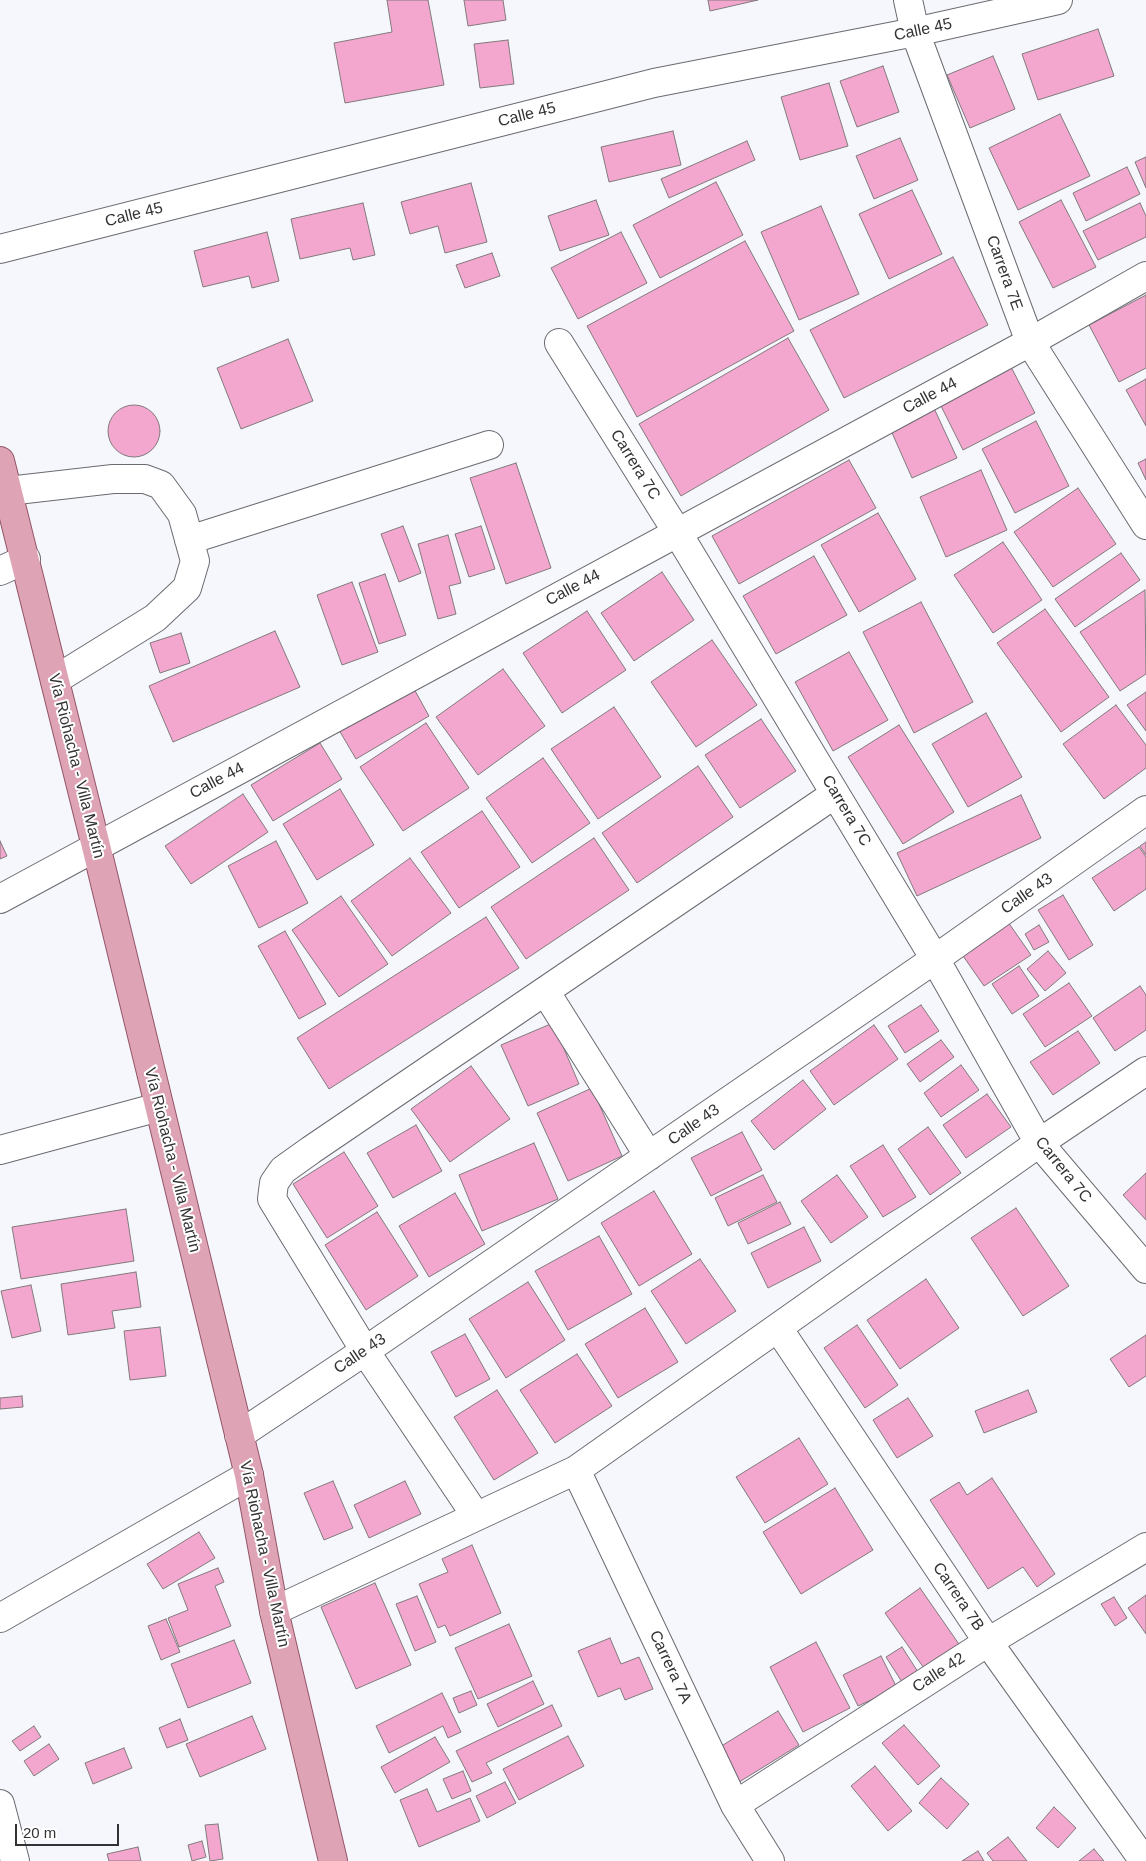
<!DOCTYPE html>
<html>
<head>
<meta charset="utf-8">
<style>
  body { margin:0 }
  #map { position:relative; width:1146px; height:1861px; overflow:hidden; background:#f6f7fd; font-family:Helvetica,sans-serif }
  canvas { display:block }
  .scale { position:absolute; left:15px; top:1824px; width:104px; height:22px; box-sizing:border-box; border:2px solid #333336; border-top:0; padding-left:6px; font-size:15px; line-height:18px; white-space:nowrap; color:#333336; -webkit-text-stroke:4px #fff; paint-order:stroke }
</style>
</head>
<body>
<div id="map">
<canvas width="1146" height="1861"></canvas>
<div class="scale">20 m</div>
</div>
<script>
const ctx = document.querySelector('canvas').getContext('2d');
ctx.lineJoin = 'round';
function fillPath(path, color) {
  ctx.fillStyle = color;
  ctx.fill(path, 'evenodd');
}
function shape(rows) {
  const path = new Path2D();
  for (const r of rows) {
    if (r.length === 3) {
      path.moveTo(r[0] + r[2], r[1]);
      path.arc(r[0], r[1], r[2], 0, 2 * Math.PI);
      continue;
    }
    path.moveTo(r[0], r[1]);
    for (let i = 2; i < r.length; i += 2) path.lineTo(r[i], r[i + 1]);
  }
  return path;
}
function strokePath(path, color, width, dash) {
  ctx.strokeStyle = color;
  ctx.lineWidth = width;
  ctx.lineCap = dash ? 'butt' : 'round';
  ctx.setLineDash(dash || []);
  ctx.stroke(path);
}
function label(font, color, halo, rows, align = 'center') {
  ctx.font = font + ' Helvetica,sans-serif';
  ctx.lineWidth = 4;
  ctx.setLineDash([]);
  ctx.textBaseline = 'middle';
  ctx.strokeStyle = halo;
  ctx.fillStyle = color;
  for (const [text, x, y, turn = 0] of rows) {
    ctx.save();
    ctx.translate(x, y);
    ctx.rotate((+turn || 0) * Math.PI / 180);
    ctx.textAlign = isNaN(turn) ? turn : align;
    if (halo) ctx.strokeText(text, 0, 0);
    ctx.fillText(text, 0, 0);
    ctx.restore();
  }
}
const building = shape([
  [387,0,428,0,444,85,345,103,334,43,392,32,387,0],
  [464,0,503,0,506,20,468,26,464,0],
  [708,0,758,0,710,11,708,0],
  [1098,29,1114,76,1038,100,1022,54,1098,29],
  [508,40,514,84,480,88,474,44,508,40],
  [993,56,1015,109,970,128,947,75,993,56],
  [883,66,899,112,857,127,840,81,883,66],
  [829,83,848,146,800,160,781,97,829,83],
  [1060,114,1090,176,1018,210,989,148,1060,114],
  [673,131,681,165,609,182,601,147,673,131],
  [900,138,918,180,874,199,856,156,900,138],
  [747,141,755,160,669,198,661,179,747,141],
  [1146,157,1146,188,1135,162,1146,157],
  [1127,167,1140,194,1086,221,1073,193,1127,167],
  [716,182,743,235,660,278,633,225,716,182],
  [471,183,487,242,445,253,438,226,410,234,401,202,471,183],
  [912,190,942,254,889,279,859,214,912,190],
  [596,200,609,235,560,251,548,216,596,200],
  [1061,200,1096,267,1053,288,1019,222,1061,200],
  [363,203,375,255,353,260,350,248,300,259,291,219,363,203],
  [1140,203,1146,216,1146,237,1098,260,1083,231,1140,203],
  [821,206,859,294,799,320,761,232,821,206],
  [267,232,279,281,252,288,249,276,203,287,194,251,267,232],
  [621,232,647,283,578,319,551,268,621,232],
  [745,241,794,331,637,417,587,326,745,241],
  [492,253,500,276,465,288,456,265,492,253],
  [953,257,988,325,844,398,810,330,953,257],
  [1146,295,1146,368,1119,382,1089,325,1146,295],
  [788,338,829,410,681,496,639,424,788,338],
  [288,339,313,401,241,429,217,368,288,339],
  [1011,367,1035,413,963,450,940,404,1011,367],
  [1146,379,1146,426,1126,390,1146,379],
  [134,431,26],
  [933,406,957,458,912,478,889,426,933,406],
  [1036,421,1069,486,1015,513,982,449,1036,421],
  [1146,459,1146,480,1138,463,1146,459],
  [849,460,876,508,739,584,712,536,849,460],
  [516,463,551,568,506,584,470,478,516,463],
  [981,470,1007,530,946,557,920,497,981,470],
  [1078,488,1116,544,1053,587,1014,532,1078,488],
  [878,513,916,579,859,612,821,545,878,513],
  [403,526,421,573,399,582,381,534,403,526],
  [481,526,495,569,469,577,455,534,481,526],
  [448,535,461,583,449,586,456,614,438,619,418,544,448,535],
  [1003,542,1042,600,993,633,954,575,1003,542],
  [1121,553,1140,580,1075,627,1055,599,1121,553],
  [814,556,847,615,776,654,743,596,814,556],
  [662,572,694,620,634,661,601,613,662,572],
  [385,574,406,635,379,644,359,583,385,574],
  [352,582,378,652,342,665,317,595,352,582],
  [1145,590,1146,674,1120,691,1080,632,1145,590],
  [921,602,973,702,914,733,863,632,921,602],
  [1045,609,1109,697,1061,732,997,643,1045,609],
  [587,611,626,670,562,713,523,653,587,611],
  [275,631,300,687,173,742,149,686,275,631],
  [181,633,190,663,160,673,150,643,181,633],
  [712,640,757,705,696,747,651,682,712,640],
  [849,652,888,720,833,751,795,682,849,652],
  [503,669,545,726,478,775,436,717,503,669],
  [413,687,429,716,356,759,339,730,413,687],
  [1146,692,1146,731,1127,705,1146,692],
  [1116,705,1146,745,1146,768,1104,799,1063,744,1116,705],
  [614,707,661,777,598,819,551,749,614,707],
  [986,713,1022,777,968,807,932,744,986,713],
  [761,719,796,771,740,808,705,755,761,719],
  [426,723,469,788,403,831,360,767,426,723],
  [899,725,954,812,903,844,848,757,899,725],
  [320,743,342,779,273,821,251,785,320,743],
  [543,758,590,823,532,863,486,798,543,758],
  [698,766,733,817,637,883,602,833,698,766],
  [340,789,374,845,317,880,283,824,340,789],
  [243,794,268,832,191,884,165,846,243,794],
  [1021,795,1041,838,917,896,897,853,1021,795],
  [482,811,520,867,459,908,421,852,482,811],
  [594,838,629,890,526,959,491,907,594,838],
  [0,841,7,856,0,859,0,841],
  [276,841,308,903,259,928,228,866,276,841],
  [1146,842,1146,855,1140,846,1146,842],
  [1139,847,1146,857,1146,889,1114,911,1092,878,1139,847],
  [410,858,451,913,392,956,351,901,410,858],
  [1063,895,1093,945,1069,960,1038,910,1063,895],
  [341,896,388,964,339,997,292,930,341,896],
  [486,917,519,968,329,1089,297,1038,486,917],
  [1008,922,1031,955,984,986,961,953,1008,922],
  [1039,925,1049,942,1034,950,1025,934,1039,925],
  [285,931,326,1004,299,1019,258,946,285,931],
  [1048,951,1066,973,1045,991,1027,969,1048,951],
  [1019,966,1039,996,1012,1014,992,984,1019,966],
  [1069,983,1092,1016,1045,1047,1023,1014,1069,983],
  [1140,986,1146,995,1146,1030,1115,1051,1093,1018,1140,986],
  [921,1005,939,1031,905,1053,888,1026,921,1005],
  [553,1023,579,1084,528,1106,501,1045,553,1023],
  [874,1025,898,1059,834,1105,810,1071,874,1025],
  [1078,1031,1100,1063,1053,1095,1030,1062,1078,1031],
  [941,1040,954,1057,920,1082,907,1064,941,1040],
  [961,1065,979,1090,941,1117,924,1093,961,1065],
  [471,1066,510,1119,450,1162,411,1109,471,1066],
  [803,1080,826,1109,774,1150,751,1121,803,1080],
  [592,1088,622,1156,568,1181,537,1113,592,1088],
  [987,1094,1011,1127,966,1158,943,1125,987,1094],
  [416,1125,442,1171,393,1198,367,1153,416,1125],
  [928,1127,961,1173,930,1195,898,1149,928,1127],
  [742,1132,762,1170,711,1196,691,1158,742,1132],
  [534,1143,558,1199,482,1231,459,1175,534,1143],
  [883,1145,916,1197,883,1217,850,1166,883,1145],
  [344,1152,378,1206,327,1238,293,1184,344,1152],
  [1146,1173,1146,1220,1123,1195,1146,1173],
  [763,1175,777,1202,728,1226,715,1198,763,1175],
  [837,1175,868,1217,831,1243,801,1201,837,1175],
  [654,1191,692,1254,639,1286,601,1223,654,1191],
  [455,1193,485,1244,429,1277,399,1226,455,1193],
  [780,1202,791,1224,748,1244,738,1223,780,1202],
  [1016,1208,1069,1286,1023,1316,971,1238,1016,1208],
  [126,1209,134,1261,21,1279,12,1227,126,1209],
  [377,1212,418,1276,366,1310,325,1245,377,1212],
  [804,1227,821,1261,768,1288,751,1253,804,1227],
  [599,1236,632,1294,568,1330,535,1271,599,1236],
  [700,1259,736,1311,686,1344,651,1291,700,1259],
  [136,1272,141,1307,112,1311,115,1328,68,1335,61,1284,136,1272],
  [926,1279,959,1328,900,1369,867,1320,926,1279],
  [528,1282,565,1340,506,1378,469,1319,528,1282],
  [31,1285,41,1331,12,1338,1,1291,31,1285],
  [645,1308,678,1362,618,1398,585,1344,645,1308],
  [857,1325,898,1385,865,1408,824,1348,857,1325],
  [160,1327,166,1376,130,1380,124,1331,160,1327],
  [465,1334,490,1379,456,1397,431,1352,465,1334],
  [1146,1335,1146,1376,1129,1387,1110,1359,1146,1335],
  [577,1354,612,1406,555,1443,520,1390,577,1354],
  [497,1390,538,1453,494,1480,454,1417,497,1390],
  [1028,1390,1037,1412,984,1433,975,1411,1028,1390],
  [22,1396,23,1407,0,1409,0,1398,22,1396],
  [908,1398,933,1436,897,1458,873,1420,908,1398],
  [799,1438,828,1484,765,1523,736,1477,799,1438],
  [992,1478,1055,1574,1037,1587,1023,1567,988,1589,930,1500,959,1482,967,1495,992,1478],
  [333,1481,353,1528,324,1540,304,1493,333,1481],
  [405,1481,421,1514,369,1538,354,1505,405,1481],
  [835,1488,873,1550,801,1594,763,1532,835,1488],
  [199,1532,215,1558,163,1589,147,1564,199,1532],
  [472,1545,501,1613,450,1636,445,1625,438,1628,419,1584,448,1572,442,1559,472,1545],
  [218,1568,224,1582,215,1586,231,1626,179,1647,168,1618,188,1610,178,1584,218,1568],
  [375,1583,411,1665,356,1689,321,1607,375,1583],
  [920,1588,961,1647,926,1671,885,1613,920,1588],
  [1146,1595,1146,1634,1128,1608,1146,1595],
  [417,1596,436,1642,415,1651,396,1604,417,1596],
  [1114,1597,1127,1618,1115,1626,1101,1604,1114,1597],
  [166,1619,180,1652,161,1660,148,1626,166,1619],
  [509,1624,532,1676,478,1699,455,1648,509,1624],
  [610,1638,621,1664,639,1657,653,1689,625,1700,620,1688,598,1697,578,1651,610,1638],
  [234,1640,251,1683,188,1708,171,1664,234,1640],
  [816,1642,850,1708,803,1732,770,1667,816,1642],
  [902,1647,918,1672,902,1682,886,1657,902,1647],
  [881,1656,897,1688,858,1706,843,1675,881,1656],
  [533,1681,544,1704,498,1727,487,1704,533,1681],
  [471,1691,477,1705,459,1713,453,1698,471,1691],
  [442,1693,461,1732,448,1738,443,1726,389,1753,376,1726,442,1693],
  [552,1705,562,1726,486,1763,492,1773,472,1782,456,1751,552,1705],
  [778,1711,799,1745,736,1784,715,1750,778,1711],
  [252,1716,266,1749,200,1777,186,1744,252,1716],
  [180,1719,188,1740,167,1748,159,1728,180,1719],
  [904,1725,940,1766,918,1785,882,1743,904,1725],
  [34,1726,41,1737,20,1751,12,1741,34,1726],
  [568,1736,584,1766,519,1800,503,1769,568,1736],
  [435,1737,450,1762,395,1793,381,1767,435,1737],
  [49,1744,59,1759,34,1776,24,1761,49,1744],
  [124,1748,132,1768,93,1784,85,1763,124,1748],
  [875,1766,912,1811,888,1831,851,1786,875,1766],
  [463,1771,471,1791,452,1799,443,1779,463,1771],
  [941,1778,969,1804,947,1829,919,1803,941,1778],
  [505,1782,516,1803,487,1818,476,1796,505,1782],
  [427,1789,437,1812,470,1798,480,1821,419,1847,400,1800,427,1789],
  [1054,1807,1076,1828,1058,1848,1036,1828,1054,1807],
  [218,1824,223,1859,210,1861,205,1825,218,1824],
  [1008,1837,1027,1861,993,1861,987,1853,1008,1837],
  [202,1841,206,1857,192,1861,188,1845,202,1841],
  [138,1847,141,1861,109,1861,107,1854,138,1847],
  [1094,1849,1104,1861,1079,1861,1094,1849],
  [978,1851,984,1861,962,1861,978,1851]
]);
fillPath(building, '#f4a7ce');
strokePath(building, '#807a7c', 1);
const minor = shape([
  [908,0,915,32,1030,342,1146,525],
  [0,249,654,83,915,32,1058,0],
  [559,343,677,532,935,959,1039,1143,1146,1269],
  [8,491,113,479,145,479,161,485,182,514,195,561,187,588,155,618,55,680],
  [189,540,489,445],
  [0,571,26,559],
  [0,899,1030,342,1146,276],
  [545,991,649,1156],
  [0,1150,159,1107],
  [778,1328,988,1642,1144,1861],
  [239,1435,365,1351,935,959,1146,810],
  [576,1470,735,1805,770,1861],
  [476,1516,365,1351,272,1199,274,1183,283,1170,311,1150,835,794],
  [274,1611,576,1470,1039,1143,1146,1071],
  [0,1618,249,1475],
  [0,1804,15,1861],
  [735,1805,988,1642,1146,1547]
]);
const major = shape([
  [0,461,96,846,249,1475,274,1611,333,1861]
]);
strokePath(minor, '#6a6b70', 30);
strokePath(major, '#945568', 30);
strokePath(minor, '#fff', 28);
strokePath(major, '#dea4b5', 28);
label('16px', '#333336', '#fff', [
  ["Calle 45",923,30,-12],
  ["Calle 45",527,115,-14],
  ["Calle 45",134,215,-14],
  ["Carrera 7E",1004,273,70],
  ["Calle 44",930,396,-28],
  ["Carrera 7C",635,465,58],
  ["Calle 44",573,588,-28],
  ["Vía Riohacha - Villa Martín",76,766,76],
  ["Calle 44",217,781,-28],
  ["Carrera 7C",846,811,59],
  ["Calle 43",1027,894,-35],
  ["Calle 43",694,1125,-35],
  ["Vía Riohacha - Villa Martín",172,1160,76],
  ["Carrera 7C",1063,1170,51],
  ["Calle 43",360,1354,-34],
  ["Vía Riohacha - Villa Martín",264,1554,78],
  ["Carrera 7B",958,1597,56],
  ["Carrera 7A",670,1667,65],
  ["Calle 42",939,1673,-33]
]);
</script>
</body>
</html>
